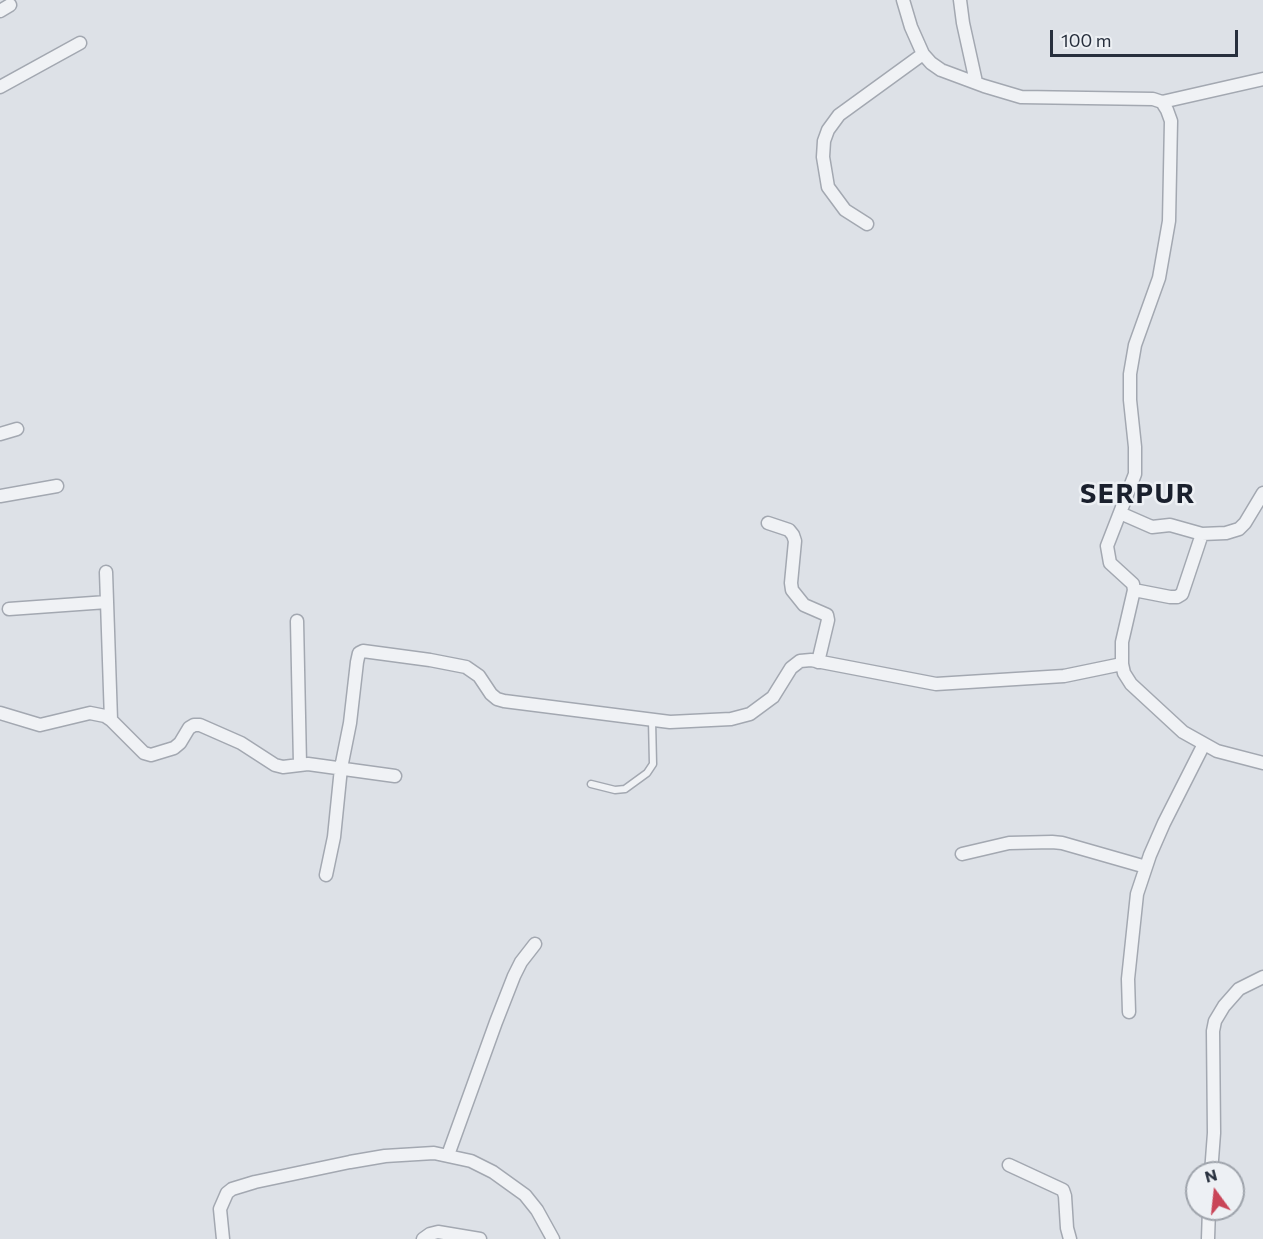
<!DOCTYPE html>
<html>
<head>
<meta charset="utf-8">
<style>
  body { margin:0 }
  #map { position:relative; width:1263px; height:1239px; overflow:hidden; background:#dde1e7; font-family:Commissioner,sans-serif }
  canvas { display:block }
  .north { position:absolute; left:1185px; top:1161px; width:60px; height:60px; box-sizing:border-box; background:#edf0f4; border:2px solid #9ea3ab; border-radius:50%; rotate:345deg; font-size:16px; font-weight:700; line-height:24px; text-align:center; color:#272f3d }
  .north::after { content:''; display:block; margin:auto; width:21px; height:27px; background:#c94558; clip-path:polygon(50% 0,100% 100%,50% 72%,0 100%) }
  .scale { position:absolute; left:1050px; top:30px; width:188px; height:27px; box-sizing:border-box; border:3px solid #272f3d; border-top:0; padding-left:8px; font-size:18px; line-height:21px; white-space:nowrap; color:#272f3d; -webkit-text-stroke:4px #edf0f4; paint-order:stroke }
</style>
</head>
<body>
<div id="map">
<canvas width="1263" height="1239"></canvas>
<div class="north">N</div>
<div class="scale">100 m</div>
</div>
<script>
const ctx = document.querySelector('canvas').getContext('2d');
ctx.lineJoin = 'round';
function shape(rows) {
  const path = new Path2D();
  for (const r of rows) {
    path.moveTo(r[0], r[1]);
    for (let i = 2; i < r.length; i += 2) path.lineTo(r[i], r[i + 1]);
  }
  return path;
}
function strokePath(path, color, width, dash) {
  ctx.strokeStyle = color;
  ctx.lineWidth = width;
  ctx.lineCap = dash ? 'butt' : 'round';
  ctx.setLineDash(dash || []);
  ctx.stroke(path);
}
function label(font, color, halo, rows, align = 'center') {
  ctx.font = font + ' Commissioner,sans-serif';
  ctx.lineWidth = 5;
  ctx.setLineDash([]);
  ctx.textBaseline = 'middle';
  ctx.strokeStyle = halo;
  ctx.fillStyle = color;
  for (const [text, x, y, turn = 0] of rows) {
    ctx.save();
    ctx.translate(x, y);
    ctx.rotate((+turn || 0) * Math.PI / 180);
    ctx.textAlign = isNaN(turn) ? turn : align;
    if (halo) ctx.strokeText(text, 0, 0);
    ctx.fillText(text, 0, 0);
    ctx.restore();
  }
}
const lane = shape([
  [591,784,615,790,625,789,647,773,653,764,652,720]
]);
const street = shape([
  [903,0,911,27,923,54,931,63,941,70,984,86,1021,97,1153,99,1162,102,1167,110,1171,121,1169,221,1159,278,1135,345,1130,374,1130,400,1135,447,1135,474,1107,546,1110,563,1133,584,1134,590,1122,642,1122,664,1124,673,1131,684,1183,732,1217,751,1263,763],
  [960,0,963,23,976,82],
  [0,11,10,5],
  [0,87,80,43],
  [1162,102,1263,79],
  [867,224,845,210,828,187,823,157,824,141,828,130,839,115,923,54],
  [0,434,17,429],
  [0,496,57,486],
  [1120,513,1152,527,1170,525,1202,534,1226,533,1239,529,1245,523,1263,493],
  [768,523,789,530,793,535,795,541,791,583,792,590,804,605,827,615,828,620,818,662],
  [106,572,111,720],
  [1134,590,1170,597,1177,597,1182,594,1202,534],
  [9,609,107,602],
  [297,621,300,764],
  [0,713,40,725,90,713,105,716,111,720,144,753,151,755,174,748,180,743,189,728,194,725,200,725,241,743,275,765,283,767,308,764,395,776],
  [962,854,1009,843,1052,842,1062,843,1146,867],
  [326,875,334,837,341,768,350,723,357,662,359,653,363,651,430,660,466,667,479,676,491,694,497,699,504,701,670,722,731,719,750,714,773,697,791,668,800,661,811,660,936,684,1064,676,1122,664],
  [1129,1012,1128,979,1137,894,1150,855,1164,823,1204,744],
  [448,1155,496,1022,514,976,521,962,535,944],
  [1009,1165,1063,1190,1065,1196,1067,1228,1070,1239],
  [1211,1173,1214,1133,1213,1031,1215,1021,1224,1006,1239,989,1263,977],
  [223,1239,220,1209,227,1193,232,1189,255,1182,350,1162,385,1156,434,1153,471,1161,493,1172,525,1195,537,1210,553,1239],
  [423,1239,430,1234,438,1232,480,1239],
  [1208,1239,1209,1209]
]);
strokePath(lane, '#a3a8b1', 9);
strokePath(street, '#a3a8b1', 15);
strokePath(lane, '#f0f2f5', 6);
strokePath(street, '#f0f2f5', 12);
ctx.letterSpacing = '1.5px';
label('bold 27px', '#1a202d', '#edf0f4', [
  ["SERPUR",1138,494]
]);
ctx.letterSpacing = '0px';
</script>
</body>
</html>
